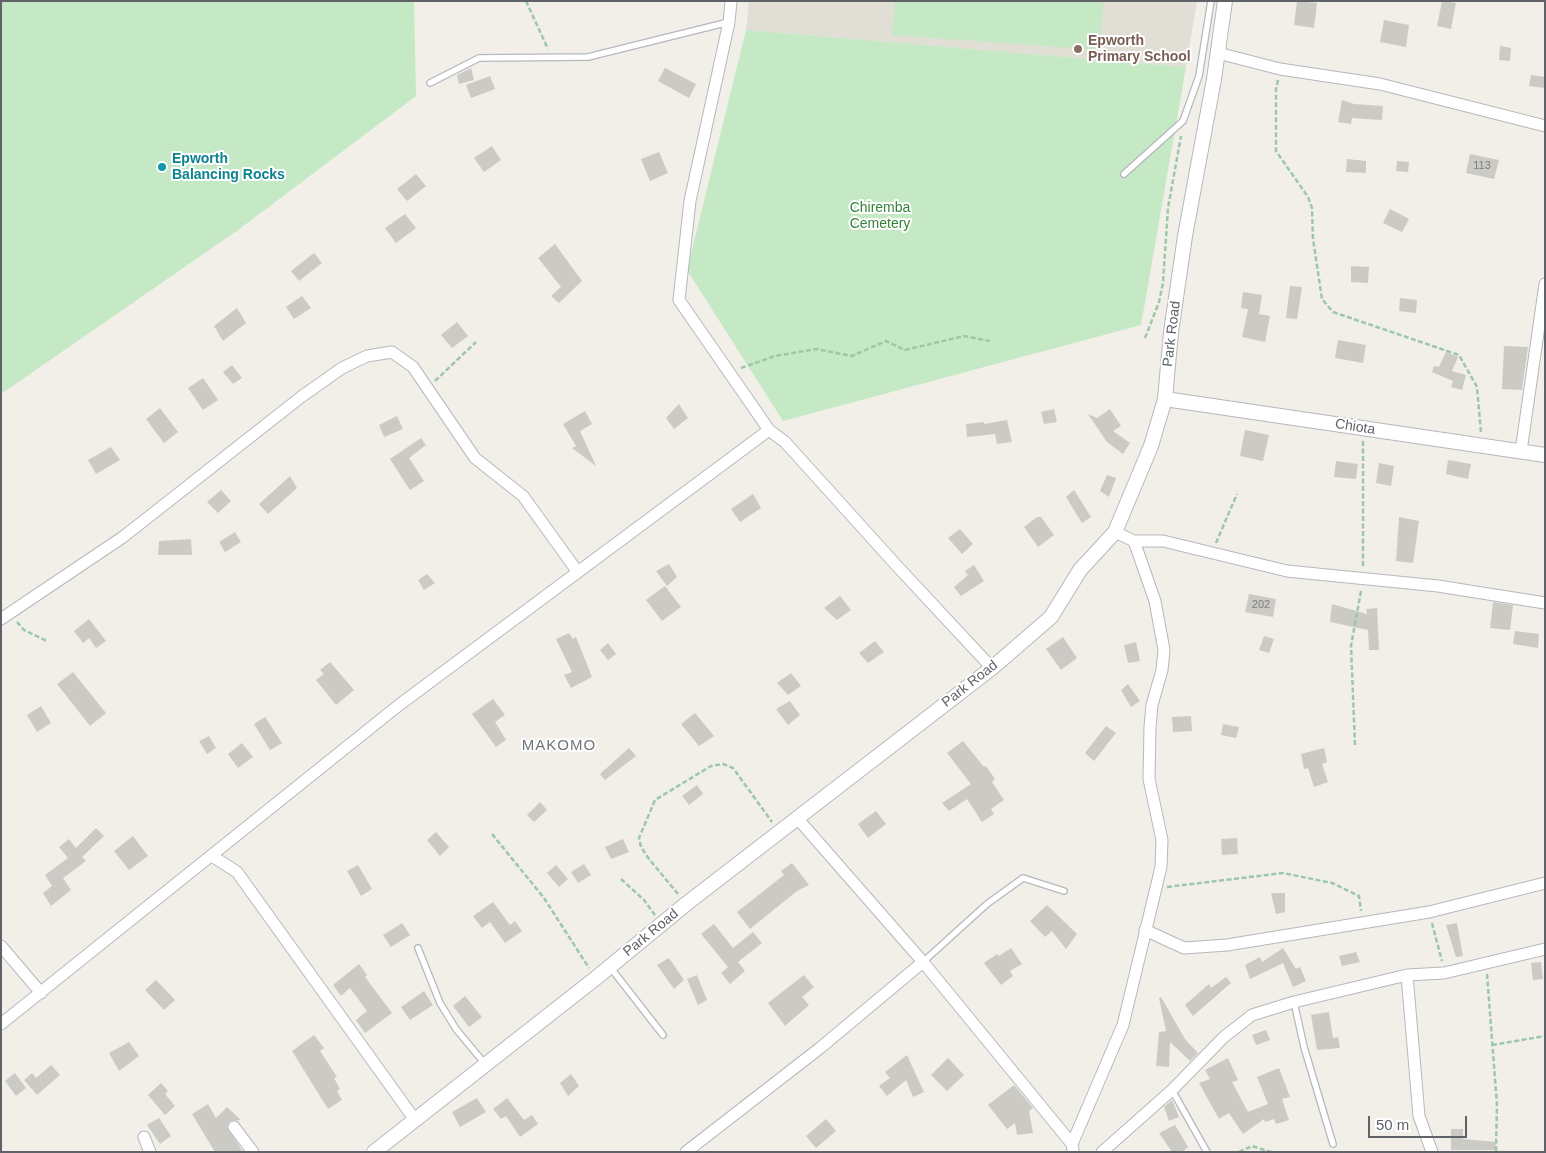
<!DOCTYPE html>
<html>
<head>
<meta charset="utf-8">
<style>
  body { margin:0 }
  #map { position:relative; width:1546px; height:1153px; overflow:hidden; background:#f1efe8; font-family:Helvetica,sans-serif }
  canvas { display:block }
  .frame { position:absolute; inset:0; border:2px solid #5f6368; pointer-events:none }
  .scale { position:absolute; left:1368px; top:1116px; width:99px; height:22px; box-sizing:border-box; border:2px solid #5f6368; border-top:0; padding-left:6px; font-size:15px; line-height:18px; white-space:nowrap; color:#5f6368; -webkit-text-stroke:4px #fff; paint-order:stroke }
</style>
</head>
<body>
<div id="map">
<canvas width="1546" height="1153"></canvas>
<div class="frame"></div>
<div class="scale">50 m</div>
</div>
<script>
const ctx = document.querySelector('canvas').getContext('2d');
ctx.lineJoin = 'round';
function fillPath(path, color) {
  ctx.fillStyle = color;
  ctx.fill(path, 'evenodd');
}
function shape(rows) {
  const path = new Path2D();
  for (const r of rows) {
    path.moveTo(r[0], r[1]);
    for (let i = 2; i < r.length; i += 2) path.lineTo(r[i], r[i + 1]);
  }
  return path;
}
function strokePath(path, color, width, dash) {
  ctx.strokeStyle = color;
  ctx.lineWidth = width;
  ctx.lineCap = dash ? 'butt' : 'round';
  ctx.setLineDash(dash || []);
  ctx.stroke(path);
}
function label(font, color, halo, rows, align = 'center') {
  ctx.font = font + ' Helvetica,sans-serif';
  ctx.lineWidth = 4;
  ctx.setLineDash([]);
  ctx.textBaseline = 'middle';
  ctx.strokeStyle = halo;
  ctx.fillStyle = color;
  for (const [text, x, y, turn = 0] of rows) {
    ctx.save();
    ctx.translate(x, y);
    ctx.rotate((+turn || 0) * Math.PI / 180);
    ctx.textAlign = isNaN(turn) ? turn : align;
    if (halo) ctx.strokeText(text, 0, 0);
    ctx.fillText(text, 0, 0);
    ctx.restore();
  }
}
fillPath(shape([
  [749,1,1197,1,1186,67,746,30]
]), '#e1ded6');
fillPath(shape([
  [1,1,414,1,416,96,238,230,1,394],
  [895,1,1103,1,1100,50,892,35],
  [746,30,1186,67,1141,325,783,421,687,270]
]), '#c5e8c5');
fillPath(shape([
  [1297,1,1317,3,1314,28,1294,25],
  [1442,1,1456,3,1451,29,1437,26],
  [1384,20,1409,25,1406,47,1380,42],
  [1500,46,1511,48,1510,61,1499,60],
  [471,68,474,80,459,84,457,75],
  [665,68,696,84,689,98,658,81],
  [1531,75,1545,77,1545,88,1529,86],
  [490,76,495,89,471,98,466,85],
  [1342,100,1354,104,1383,106,1382,120,1352,118,1351,124,1338,122],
  [492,146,501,160,484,172,474,158],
  [659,152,668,173,650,181,641,159],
  [1470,154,1499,160,1494,179,1466,173],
  [1347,159,1366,161,1366,173,1346,172],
  [1397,161,1409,162,1408,172,1396,171],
  [416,174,426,186,407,201,397,189],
  [1390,209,1409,219,1402,232,1383,223],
  [405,214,416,228,396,243,385,228],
  [555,244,582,281,559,303,551,296,561,287,538,258],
  [314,253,322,263,299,281,291,271],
  [1351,266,1369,267,1368,283,1351,282],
  [1290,286,1302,287,1297,319,1286,318],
  [1243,292,1262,295,1259,314,1270,316,1265,342,1242,337,1248,309,1241,308],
  [302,296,311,308,294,319,286,307],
  [1400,298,1417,300,1416,313,1399,311],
  [237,308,246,323,223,341,214,326],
  [457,322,468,336,452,348,441,335],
  [1338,340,1366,345,1363,363,1335,358],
  [1504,346,1528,347,1522,390,1502,389],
  [1446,352,1458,357,1452,371,1466,375,1462,390,1451,387,1453,381,1432,372,1434,366,1439,367],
  [232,365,242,378,233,384,223,372],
  [203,378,218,400,203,410,188,388],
  [679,404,688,418,674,429,666,418],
  [160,408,178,432,164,443,146,419],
  [1054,409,1057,422,1044,424,1041,412],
  [1110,409,1121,426,1113,431,1130,443,1123,454,1107,442,1088,414,1097,418],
  [585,411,592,424,580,431,596,466,572,448,576,446,563,424],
  [397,416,403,429,384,437,379,425],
  [1007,420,1012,442,997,444,995,434,967,437,966,424,984,422,984,424],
  [1245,430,1269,435,1263,461,1240,456],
  [421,438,426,445,409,458,424,481,410,490,390,459],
  [111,447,120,460,96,474,88,460],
  [1448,460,1471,464,1468,479,1446,474],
  [1336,461,1358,464,1356,479,1334,477],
  [1379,463,1394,466,1391,486,1376,483],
  [1107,475,1116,478,1109,497,1100,491],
  [290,476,297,488,268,514,259,504],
  [221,490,231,501,218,513,207,502],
  [1074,490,1091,517,1082,523,1066,497],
  [753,494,761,508,740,522,731,509],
  [1037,517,1041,517,1054,535,1038,547,1024,527],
  [1399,517,1419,521,1413,563,1396,561],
  [960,529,973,544,962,554,948,538],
  [235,532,241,542,225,552,219,542],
  [191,539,192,555,158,555,159,541],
  [669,564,677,577,667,586,656,571],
  [974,565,984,581,961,596,954,587,968,575,965,571],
  [427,574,435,583,424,590,418,580],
  [665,586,681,607,662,621,646,600],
  [1249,594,1276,599,1273,617,1245,612],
  [840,596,851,610,837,620,824,608],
  [1493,602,1513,605,1510,630,1490,628],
  [1332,604,1367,614,1366,609,1377,608,1379,650,1369,650,1368,630,1330,622],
  [89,619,106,641,96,648,89,638,83,643,74,631],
  [1515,631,1539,634,1538,648,1513,644],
  [569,633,573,639,576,637,592,677,571,688,564,675,572,672,556,639],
  [1264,636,1274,639,1269,653,1259,650],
  [1063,637,1077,658,1061,670,1046,649],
  [875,641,884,652,868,663,859,653],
  [1136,642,1140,661,1128,663,1124,645],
  [608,643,616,654,608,660,600,650],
  [330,662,354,690,336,705,316,680,324,674,320,670],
  [73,672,106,713,90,726,57,684],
  [791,673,801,686,788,695,777,683],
  [1128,684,1140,701,1131,707,1121,690],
  [493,699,505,715,495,722,506,740,496,747,472,714],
  [790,701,800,715,788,725,776,709],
  [41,706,51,723,37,732,27,715],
  [695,713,714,736,699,746,681,724],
  [1191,716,1192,731,1173,732,1172,717],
  [265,717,282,743,270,750,254,724],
  [1223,724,1239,727,1236,738,1221,735],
  [1106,726,1116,733,1094,761,1085,753],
  [209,736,216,748,207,754,199,741],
  [963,741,984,767,986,766,995,779,992,782,1004,800,991,809,994,814,982,822,967,799,949,811,942,803,971,784,947,753],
  [242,743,253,757,238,768,228,754],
  [629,748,636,756,605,780,600,774],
  [1324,748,1327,762,1322,764,1328,782,1314,787,1308,768,1304,769,1301,754],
  [697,785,703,794,689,805,682,796],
  [540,802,547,810,534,822,527,815],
  [876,811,886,824,868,838,858,824],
  [96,828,104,836,82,857,86,861,63,878,71,890,51,906,43,893,52,886,45,875,68,858,59,847,69,839,76,848],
  [436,832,449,847,440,856,427,840],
  [133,836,148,856,129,870,114,851],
  [1237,838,1238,854,1222,855,1221,839],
  [623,839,629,852,611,859,605,847],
  [792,863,809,885,797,891,750,929,737,912,784,875,781,871],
  [584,864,591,875,578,883,571,872],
  [358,865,372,889,361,896,347,871],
  [556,865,568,879,559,887,547,873],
  [1271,893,1285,893,1285,912,1276,914],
  [493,902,510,925,515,921,522,931,505,943,490,922,482,928,473,916],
  [1047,905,1077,934,1066,949,1052,931,1045,937,1030,921],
  [402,923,410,935,391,947,383,935],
  [1457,923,1463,956,1456,957,1446,925],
  [714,924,733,948,753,932,762,943,738,962,745,971,730,984,721,973,728,967,701,934],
  [1011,948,1022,964,1010,971,1013,976,1001,985,984,963,997,954,999,956],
  [1283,948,1296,969,1300,967,1306,981,1293,987,1283,963,1250,979,1245,965,1260,957,1262,962],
  [1356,952,1360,962,1342,966,1339,956],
  [669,958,684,980,674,989,657,965],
  [1541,962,1543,979,1533,980,1531,963],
  [359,964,367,975,365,977,392,1013,365,1033,356,1020,367,1011,350,988,341,996,333,985],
  [697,975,707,1000,698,1005,687,979],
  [804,975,814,987,802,997,809,1005,785,1026,768,1003],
  [1226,977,1231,983,1193,1016,1185,1005,1209,984,1211,988],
  [156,980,175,1000,164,1010,145,990],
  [424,991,433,1005,410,1020,401,1007],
  [465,996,482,1017,469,1027,453,1006],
  [1161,997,1185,1039,1198,1053,1190,1061,1170,1042,1169,1067,1156,1066,1159,1032,1166,1031,1159,998],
  [1329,1012,1333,1038,1338,1037,1340,1048,1317,1050,1311,1015],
  [1266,1030,1270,1040,1256,1045,1252,1035],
  [314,1035,324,1048,320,1051,337,1077,334,1078,340,1089,337,1091,342,1100,328,1109,292,1051],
  [129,1042,139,1056,119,1071,109,1053],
  [907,1055,924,1092,913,1097,906,1080,887,1096,879,1086,890,1078,885,1072],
  [948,1058,964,1075,947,1091,931,1075],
  [1228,1058,1238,1080,1232,1082,1248,1112,1268,1104,1257,1077,1279,1068,1290,1097,1282,1099,1289,1120,1276,1124,1274,1119,1265,1122,1264,1119,1243,1134,1229,1113,1219,1119,1199,1083,1210,1079,1205,1070],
  [51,1065,60,1075,37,1095,24,1080,32,1073,36,1078],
  [15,1073,26,1088,16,1096,5,1081],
  [571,1074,579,1086,568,1096,560,1083],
  [161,1083,168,1091,165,1094,175,1106,165,1115,148,1095],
  [1014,1085,1033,1108,1029,1111,1033,1133,1017,1135,1015,1123,1007,1129,988,1105],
  [477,1098,486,1112,460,1127,452,1112],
  [507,1098,524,1120,532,1115,538,1124,520,1137,506,1116,501,1119,493,1109],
  [1172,1100,1179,1117,1169,1121,1164,1107],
  [208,1104,216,1118,227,1107,241,1120,230,1121,227,1127,243,1152,215,1152,192,1114],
  [159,1118,171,1136,160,1144,147,1125],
  [826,1119,836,1131,816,1148,806,1136],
  [1175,1125,1188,1147,1182,1152,1172,1152,1159,1133],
  [1451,1129,1463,1129,1463,1139,1496,1142,1495,1150,1451,1150]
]), '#cccac5');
const service = shape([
  [430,83,479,58,588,57,729,22],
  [1124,174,1183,121,1199,76,1211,1],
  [418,948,440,1003,456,1029,485,1064],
  [923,962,987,904,1023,878,1064,891],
  [610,967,663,1035],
  [1294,1002,1304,1047,1333,1144],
  [1172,1090,1207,1152]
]);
const minor = shape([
  [731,1,729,22,690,201,679,300,769,430,785,442,897,566,992,668],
  [1218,53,1280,69,1380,84,1545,126],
  [1521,451,1545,284],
  [1115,532,1134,541,1163,541,1287,571,1438,586,1545,603],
  [1,619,123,537,301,397,342,368,367,356,392,352,413,367,475,458,523,496,577,571],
  [798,819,923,962,1072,1144,1073,1150],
  [212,856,237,872,415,1120],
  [1145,930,1184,948,1227,945,1429,912,1545,883],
  [1,946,41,993],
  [1407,975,1419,1116,1432,1152],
  [1,1024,399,705,769,430],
  [234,1127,253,1152],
  [144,1137,150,1152],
  [1072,1144,1123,1025,1161,867,1162,840,1149,779,1150,727,1152,705,1162,670,1164,650,1155,601,1134,541],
  [686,1152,820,1048,923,962],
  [1102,1152,1172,1090,1224,1037,1252,1015,1294,1002,1407,975,1444,973,1545,949]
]);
const tertiary = shape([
  [1165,399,1545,455],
  [374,1152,596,978,686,904,992,668,1051,617,1080,570,1115,532,1151,446,1165,399,1171,332,1185,236,1214,79,1225,1]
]);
strokePath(service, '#b5b8bc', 8);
strokePath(minor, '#b5b8bc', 13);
strokePath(tertiary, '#b5b8bc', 16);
strokePath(shape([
  [526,1,548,49],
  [1278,80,1276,89,1276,151,1308,197,1312,208,1313,239,1322,299,1333,312,1459,355,1477,387,1481,433],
  [1145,338,1159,302,1163,283,1168,208,1181,136],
  [741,368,775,356,816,349,852,356,886,341,905,350,964,336,990,341],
  [435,381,476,342],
  [1363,441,1363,568],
  [1216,543,1237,494],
  [17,622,24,630,47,641],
  [1355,745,1351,646,1361,591],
  [492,834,544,898,589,968],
  [621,879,644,900,655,915],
  [1167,887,1283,873,1332,883,1359,896,1361,911],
  [678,894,649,859,641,847,639,838,655,800,711,766,723,764,733,768,772,822],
  [1432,923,1442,961],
  [1487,974,1497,1105,1496,1152],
  [1492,1045,1545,1036],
  [1239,1152,1252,1146,1271,1152]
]), '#9cc7a9', 2.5, [5, 2.5]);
strokePath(service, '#fff', 5.5);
strokePath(minor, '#fff', 11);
strokePath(tertiary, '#fff', 14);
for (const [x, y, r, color] of [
  [1078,49,5,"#8d6e63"],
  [162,167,5,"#0f9aa8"]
]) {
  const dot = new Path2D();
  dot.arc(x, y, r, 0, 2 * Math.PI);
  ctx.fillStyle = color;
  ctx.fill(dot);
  strokePath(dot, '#fff', 2);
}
label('11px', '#7a7d7f', null, [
  ["113",1482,166],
  ["202",1261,605]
]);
label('bold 14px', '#785e54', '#fff', [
  ["Epworth",1088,41],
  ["Primary School",1088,57]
], 'left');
label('bold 14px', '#0d838f', '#fff', [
  ["Epworth",172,159],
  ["Balancing Rocks",172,175]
], 'left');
label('14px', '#348238', '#fff', [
  ["Chiremba",880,208],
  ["Cemetery",880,224]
]);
label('14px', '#5f6368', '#fff', [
  ["Park Road",1172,334,-83],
  ["Chiota",1355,427,9],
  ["Park Road",970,684,-38],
  ["Park Road",651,933,-39]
]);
ctx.letterSpacing = '1px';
label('15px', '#70757a', '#fff', [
  ["MAKOMO",559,746]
]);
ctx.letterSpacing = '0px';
</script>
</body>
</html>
